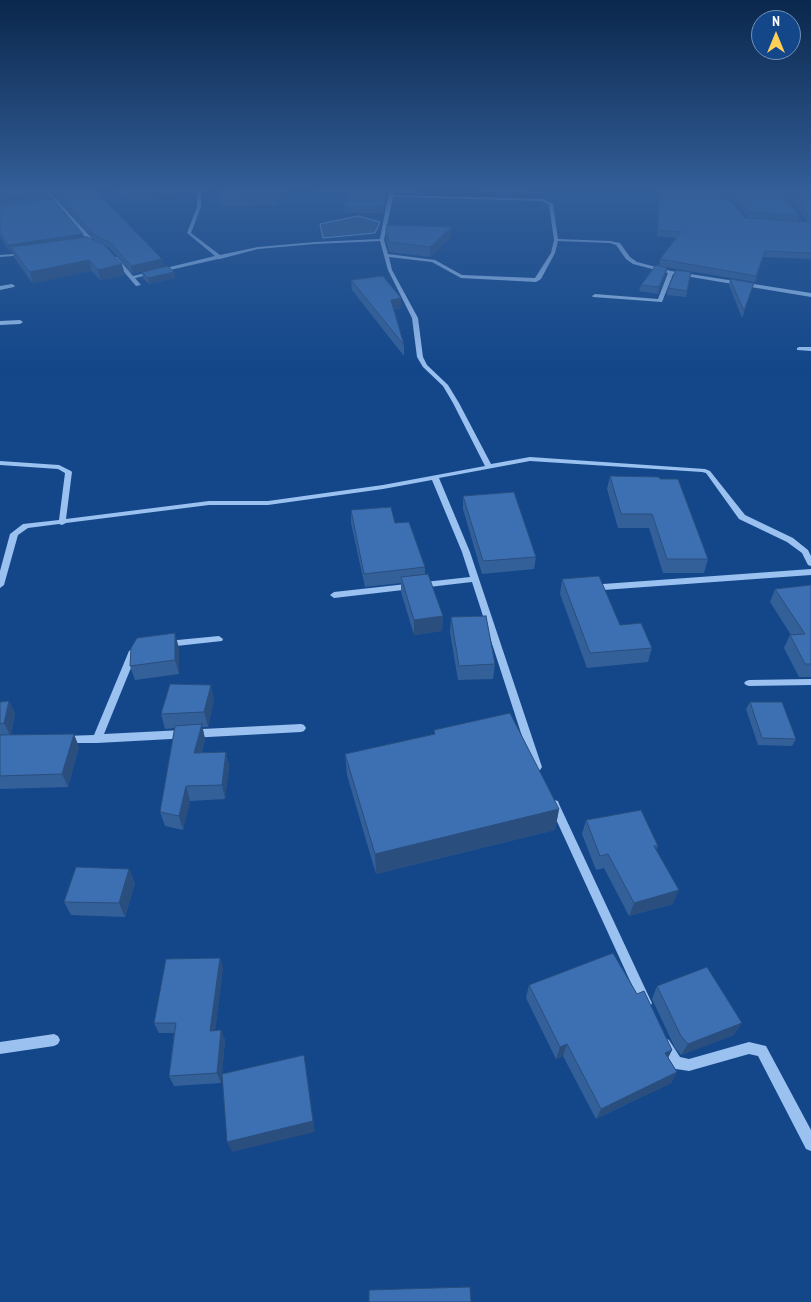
<!DOCTYPE html>
<html>
<head>
<meta charset="utf-8">
<style>
  body { margin:0 }
  #map { position:relative; width:811px; height:1302px; overflow:hidden; background:#13478a; font-family:"PT Sans Narrow",sans-serif }
  canvas { display:block }
  .north { position:absolute; left:751px; top:10px; width:50px; height:50px; box-sizing:border-box; background:#13478a; border:1px solid #7191b9; border-radius:50%; rotate:0deg; font-size:14px; font-weight:700; line-height:20px; text-align:center; color:#fff }
  .north::after { content:''; display:block; margin:auto; width:18px; height:22px; background:#ffd059; clip-path:polygon(50% 0,100% 100%,50% 72%,0 100%) }
</style>
</head>
<body>
<div id="map">
<canvas width="811" height="1302"></canvas>
<div class="north">N</div>
</div>
<script>
const ctx = document.querySelector('canvas').getContext('2d');
ctx.lineJoin = 'round';
function fillPath(path, color) {
  ctx.fillStyle = color;
  ctx.fill(path, 'evenodd');
}
function shape(rows) {
  const path = new Path2D();
  for (const r of rows) {
    path.moveTo(r[0], r[1]);
    for (let i = 2; i < r.length; i += 2) path.lineTo(r[i], r[i + 1]);
  }
  return path;
}
function strokePath(path, color, width, dash) {
  ctx.strokeStyle = color;
  ctx.lineWidth = width;
  ctx.lineCap = dash ? 'butt' : 'round';
  ctx.setLineDash(dash || []);
  ctx.stroke(path);
}
const water = shape([
  [358,216,380,222,375,233,323,238,320,224,358,216]
]);
fillPath(water, '#345a8c');
strokePath(water, '#8cbcf3', 1);
fillPath(shape([
  [44,190,48,190,96,243,96,245,92,245,44,190],
  [197,190,201,190,201,207,191,233,220,255,258,247,315,242,380,239,388,196,391,190,394,191,393,195,543,199,553,204,558,239,610,241,620,243,630,257,637,262,671,271,811,293,811,297,673,274,662,302,593,297,592,296,595,294,658,299,668,273,633,264,626,259,616,245,610,243,558,241,555,253,541,279,536,282,461,278,432,262,389,257,392,270,418,318,423,357,427,365,448,385,459,403,491,464,530,457,705,469,710,471,745,515,793,538,808,550,811,556,811,566,808,565,802,553,787,542,739,519,706,473,702,472,530,461,439,478,470,552,479,579,542,767,540,770,537,771,534,770,532,767,472,582,334,598,330,595,334,592,470,577,462,552,432,480,383,489,268,505,209,505,66,523,62,525,59,524,28,528,18,535,4,585,0,588,0,571,10,534,23,524,59,520,65,473,58,469,0,465,0,461,59,465,71,471,72,472,66,519,209,501,268,501,383,485,485,466,453,403,443,386,423,367,417,357,412,318,388,270,380,241,315,244,258,249,220,259,218,259,135,278,141,285,136,286,113,259,113,257,117,257,133,276,215,256,187,233,197,207,197,190],
  [393,197,542,201,549,205,554,240,551,253,535,278,462,275,435,260,388,254,384,240,393,197],
  [298,190,358,190,359,191,357,192,298,190],
  [27,253,27,254,25,255,0,257,0,255,27,253],
  [12,284,15,286,14,287,0,290,0,286,12,284],
  [0,321,20,320,23,322,20,324,0,325,0,321],
  [799,347,811,347,811,351,797,350,797,348,799,347],
  [811,569,811,575,603,590,599,587,603,584,811,569],
  [219,636,223,639,222,641,167,647,163,644,167,641,219,636],
  [137,645,141,648,137,653,104,734,301,724,304,725,306,728,304,731,301,732,97,743,62,743,60,740,62,737,65,736,94,735,129,651,137,645],
  [811,679,811,685,749,686,746,685,744,683,746,681,749,680,811,679],
  [554,800,558,801,559,804,650,999,652,1003,650,1007,646,1009,642,1007,549,804,550,801,554,800],
  [54,1034,58,1036,60,1040,58,1044,54,1046,0,1054,0,1042,54,1034],
  [665,1038,669,1040,680,1057,689,1059,749,1042,766,1046,811,1130,811,1151,806,1149,758,1056,749,1054,689,1071,676,1069,671,1068,659,1044,661,1040,665,1038]
]), '#9ac1f0');
fillPath(shape([
  [0,190,47,192,49,199,83,237,93,239,50,190,95,190,162,259,164,266,132,274,112,250,105,246,125,275,100,280,92,271,33,283,30,280,14,257,12,251,10,252,0,236],
  [115,190,196,190,195,193,130,201],
  [285,190,278,205,221,207,220,201],
  [387,190,387,195,383,213,345,213,344,207],
  [394,190,414,190,413,194,395,193],
  [472,190,529,190,528,194,472,191],
  [658,190,722,190,745,218,748,218,724,190,811,190,811,262,810,259,763,257,755,282,659,266,660,259,677,238,657,236],
  [783,195,786,195,808,222,798,221,800,216],
  [386,230,451,237,430,257,389,252,386,240],
  [667,268,666,274,658,294,639,291,641,285],
  [142,272,174,272,175,278,149,284,143,278],
  [691,272,686,297,667,295,668,288],
  [730,279,754,283,742,318,729,285],
  [351,280,401,308,394,309,404,345,404,356,352,290],
  [610,476,660,479,708,559,704,573,663,573,649,528,618,528,607,489],
  [463,496,536,557,534,569,482,574,463,509],
  [351,510,395,523,425,567,425,575,443,616,442,631,414,635,401,592,401,583,365,587,351,523],
  [562,579,620,625,652,648,648,662,587,668,560,594],
  [811,585,811,677,799,677,784,648,790,635,791,635,770,602,775,589],
  [451,617,495,664,493,679,458,680,450,632],
  [179,648,179,674,135,680,130,666],
  [214,700,208,727,202,727,205,739,202,752,226,752,229,766,225,799,190,801,183,830,165,826,160,812,175,728,165,729,161,714],
  [9,701,15,714,11,735,79,747,68,787,0,789,0,702],
  [750,702,796,739,792,746,758,745,746,709],
  [434,730,559,809,555,830,376,874,347,775,345,754,434,734],
  [586,820,658,846,656,850,673,904,629,916,604,868,596,870,582,834],
  [129,869,135,883,125,917,71,915,64,902],
  [220,958,223,968,215,1030,221,1030,225,1040,221,1083,174,1086,169,1076,174,1033,159,1033,154,1023],
  [529,985,637,994,672,1050,668,1057,677,1072,671,1083,596,1119,563,1056,556,1059,526,998],
  [657,986,734,1035,681,1055,675,1048,652,999]
]), '#34609a');
fillPath(shape([
  [163,190,196,190,195,193,130,201,129,194],
  [203,190,217,190,203,192],
  [282,190,285,190,278,205,278,198],
  [387,190,387,195,383,213,383,207],
  [47,192,49,199,0,206,0,199],
  [452,227,451,237,430,257,430,247],
  [83,234,84,241,11,247,12,251,10,252,8,245],
  [162,259,164,266,132,274,131,266],
  [89,260,92,271,33,283,30,272],
  [122,264,125,275,100,280,98,270],
  [667,268,666,274,658,294,659,287],
  [174,272,175,278,149,284,148,278],
  [401,298,401,308,392,309,391,300],
  [443,616,442,631,414,635,414,620],
  [175,633,179,648,179,674,175,660],
  [211,685,214,700,208,727,204,712],
  [9,701,15,714,11,737,4,723],
  [202,724,205,739,198,767,194,753],
  [74,734,79,747,68,787,62,774],
  [226,752,229,766,225,799,222,785],
  [186,786,190,801,183,830,179,816],
  [559,809,555,830,376,874,375,854],
  [129,869,135,883,125,917,119,903],
  [679,890,673,904,629,916,634,903],
  [220,958,223,968,214,1040,210,1031],
  [742,1023,734,1035,681,1055,688,1044],
  [221,1030,225,1040,221,1083,217,1073],
  [567,1044,563,1056,556,1059,560,1047],
  [672,1050,666,1062,665,1053],
  [304,1055,306,1066,315,1132,232,1152,227,1142],
  [677,1072,671,1083,596,1119,601,1109]
]), '#2a4e7d');
const building = shape([
  [0,190,45,190,47,192,0,199,0,190],
  [54,190,95,190,162,259,131,266,111,243,93,234,54,190],
  [123,190,163,190,129,194,123,190],
  [221,190,282,190,278,198,220,201,221,190],
  [346,190,387,190,383,207,344,207,346,190],
  [659,190,722,190,745,218,811,222,811,253,765,251,756,276,660,259,681,232,658,230,659,190],
  [730,190,782,190,781,192,800,216,749,212,730,190],
  [789,190,811,190,811,217,810,216,789,190],
  [52,198,83,234,8,245,0,232,0,204,52,198],
  [387,225,452,227,430,247,389,242,386,230,387,225],
  [87,237,103,244,122,264,98,270,89,260,30,272,27,269,11,247,87,237],
  [656,265,667,268,659,287,641,285,656,265],
  [168,266,174,272,148,278,142,272,168,266],
  [676,270,691,272,687,291,668,288,676,270],
  [383,276,401,298,391,300,404,345,351,280,383,276],
  [730,279,754,283,744,311,730,279],
  [610,476,659,477,660,479,678,479,708,559,667,559,652,514,621,514,610,476],
  [514,492,536,557,483,561,463,496,514,492],
  [391,507,395,523,409,522,425,567,364,574,351,510,391,507],
  [428,574,443,616,414,620,401,577,428,574],
  [599,576,620,625,641,623,652,648,590,653,562,579,599,576],
  [811,585,811,664,805,664,790,635,805,634,775,589,811,585],
  [486,616,495,664,459,666,451,617,486,616],
  [175,633,175,660,130,666,131,648,137,638,175,633],
  [170,684,211,685,204,712,161,714,170,684],
  [9,701,4,723,0,724,0,702,9,701],
  [750,702,782,702,796,739,762,738,750,702],
  [510,713,559,809,375,854,345,754,435,734,434,730,510,713],
  [202,724,194,753,226,752,222,785,186,786,179,816,160,812,175,726,202,724],
  [74,734,62,774,0,776,0,735,74,734],
  [641,810,658,846,654,846,679,890,634,903,608,854,600,856,586,820,641,810],
  [76,867,129,869,119,903,64,902,76,867],
  [613,953,637,994,644,991,672,1050,665,1053,677,1072,601,1109,567,1044,560,1047,529,985,613,953],
  [220,958,210,1031,221,1030,217,1073,169,1076,176,1023,154,1023,166,959,220,958],
  [707,967,742,1023,688,1044,681,1036,657,986,707,967],
  [304,1055,313,1121,227,1142,222,1074,304,1055],
  [470,1287,471,1302,369,1302,369,1290,470,1287]
]);
fillPath(building, '#3c70b3');
strokePath(building, '#2a4e7d', 1);
const sky = ctx.createLinearGradient(0, 0, 0, 372);
sky.addColorStop(0, '#0a274c');
sky.addColorStop(0.51, '#335e98');
sky.addColorStop(1, '#335e9800');
ctx.fillStyle = sky;
ctx.fillRect(0, 0, 811, 372);
</script>
</body>
</html>
